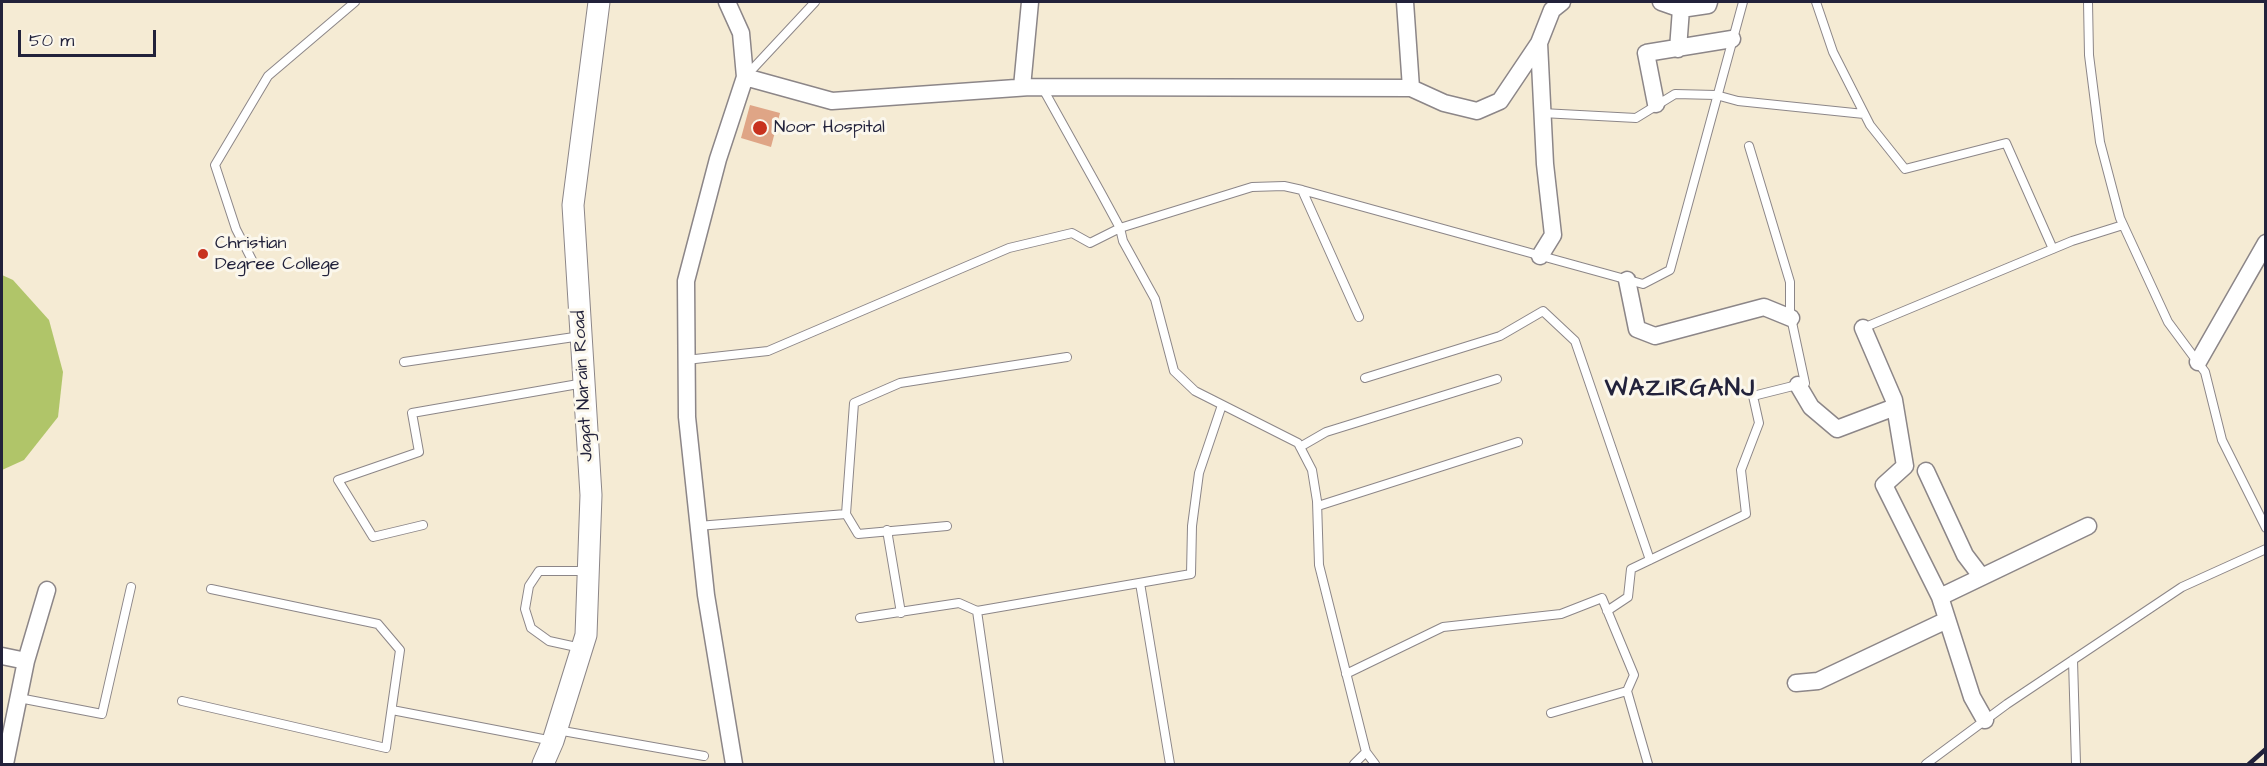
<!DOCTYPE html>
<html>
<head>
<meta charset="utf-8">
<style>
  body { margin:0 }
  #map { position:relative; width:2267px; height:766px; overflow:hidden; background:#f5ebd4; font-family:"Architects Daughter",sans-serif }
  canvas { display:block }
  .frame { position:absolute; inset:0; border:3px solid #22223b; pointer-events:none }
  .scale { position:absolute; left:18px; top:30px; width:138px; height:27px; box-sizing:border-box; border:3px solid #22223b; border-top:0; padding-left:8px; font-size:18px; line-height:21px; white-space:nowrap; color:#22223b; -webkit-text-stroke:4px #fbf7ec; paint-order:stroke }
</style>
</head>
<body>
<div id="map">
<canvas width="2267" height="766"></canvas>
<div class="frame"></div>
<div class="scale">50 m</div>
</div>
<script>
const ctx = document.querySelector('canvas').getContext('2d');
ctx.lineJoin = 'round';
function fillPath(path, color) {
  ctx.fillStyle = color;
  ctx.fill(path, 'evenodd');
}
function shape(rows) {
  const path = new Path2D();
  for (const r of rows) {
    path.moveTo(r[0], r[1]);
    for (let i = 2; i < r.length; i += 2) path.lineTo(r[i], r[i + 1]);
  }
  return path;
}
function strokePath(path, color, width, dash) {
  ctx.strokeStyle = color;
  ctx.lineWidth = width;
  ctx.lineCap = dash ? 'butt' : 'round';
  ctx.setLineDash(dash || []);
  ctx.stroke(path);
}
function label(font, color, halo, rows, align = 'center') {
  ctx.font = font + ' "Architects Daughter",sans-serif';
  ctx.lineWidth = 6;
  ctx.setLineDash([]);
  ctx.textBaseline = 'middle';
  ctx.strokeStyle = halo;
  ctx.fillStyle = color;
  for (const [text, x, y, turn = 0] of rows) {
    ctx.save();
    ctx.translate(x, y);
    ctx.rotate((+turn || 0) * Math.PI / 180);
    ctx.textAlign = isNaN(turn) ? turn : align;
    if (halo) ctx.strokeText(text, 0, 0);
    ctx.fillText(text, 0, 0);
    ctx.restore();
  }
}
fillPath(shape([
  [2,275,13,280,49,320,63,372,58,417,24,460,2,470]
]), '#b0c569');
fillPath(shape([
  [750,105,780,113,771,147,741,138]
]), '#dfa586');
const service = shape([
  [1816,2,1833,52,1870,125,1905,169,2006,143,2053,249],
  [2088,2,2089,55,2100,142,2120,218,2168,322,2205,372,2222,440,2266,528],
  [746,76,815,2],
  [1042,87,1101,193,1120,228,1123,241,1155,299,1174,371,1195,391,1298,443,1312,470,1317,501,1319,565,1366,752,1375,764],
  [1542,113,1636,118,1675,94,1716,95,1738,101,1864,114],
  [1302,190,1643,284,1670,270,1743,2],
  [252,260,236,229,215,165,268,76,355,2],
  [1863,328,2072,241,2123,225],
  [686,360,768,351,1009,248,1072,233,1090,243,1120,228,1252,187,1284,186,1302,190,1359,317],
  [404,362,581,336],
  [1365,378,1500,336,1543,311,1575,341,1650,560],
  [1300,447,1326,432,1497,379],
  [1318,506,1518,442],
  [846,514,854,403,900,383,1067,357],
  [423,525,373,537,338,480,419,452,412,413,584,383],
  [698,526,846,514,858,534,947,526],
  [887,530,901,613],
  [1140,583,1170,764],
  [977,611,999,764],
  [1607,611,1628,597,1631,569,1746,514,1741,470,1759,423,1753,396,1805,383,1790,313,1790,282,1749,146],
  [860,618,959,603,977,611,1191,574,1192,526,1199,473,1222,405],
  [581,648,549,641,531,628,525,609,529,586,539,571,587,571],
  [2073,660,2076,764],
  [1346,674,1443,627,1561,614,1602,598,1634,675,1627,691,1648,764],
  [19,698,102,714,131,587],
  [182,701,386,748,400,650,378,624,211,589],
  [392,710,553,741],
  [1551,713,1627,691],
  [557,730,704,756],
  [1354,764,1366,752],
  [1926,764,2007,704,2182,587,2266,549]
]);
const minor = shape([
  [727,2,741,33,745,77,718,159,686,281,687,417,706,595,734,764],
  [1405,2,1411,88],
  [1661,2,1681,9,1708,5,1709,2],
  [1539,43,1545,164,1553,235,1540,256],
  [1678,49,1681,9],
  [745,77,832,101,1030,87,1411,88,1444,103,1477,111,1500,101,1539,43,1552,10,1562,2],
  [1022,87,1030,2],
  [1656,104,1646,53,1732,39],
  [1627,280,1637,329,1655,336,1764,307,1791,318],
  [1863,328,1894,400,1905,466,1884,485,1940,597,1972,697,1985,720],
  [2198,362,2266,243],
  [1798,385,1811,407,1837,429,1895,407],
  [1926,471,1965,555,1981,576],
  [1940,597,2088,526],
  [2,656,26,661],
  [1796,683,1818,681,1947,620],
  [5,764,26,661,47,590]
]);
const tertiary = shape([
  [543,764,553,741,586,635,591,495,573,205,599,2]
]);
strokePath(service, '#8c8688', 10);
strokePath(minor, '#8c8688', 19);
strokePath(tertiary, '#8c8688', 23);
strokePath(service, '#fff', 8);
strokePath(minor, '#fff', 16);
strokePath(tertiary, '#fff', 21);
strokePath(shape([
  [2249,764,2266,749]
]), '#22223b', 4.5);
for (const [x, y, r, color] of [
  [760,128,8,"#c8321e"],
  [203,254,6,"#c8321e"]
]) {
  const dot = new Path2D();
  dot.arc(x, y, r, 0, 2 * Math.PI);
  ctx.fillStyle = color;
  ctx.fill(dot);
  strokePath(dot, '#fbf7ec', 2);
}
label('18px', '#22223b', '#fbf7ec', [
  ["Noor Hospital",774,128],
  ["Christian",215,244],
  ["Degree College",215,265]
], 'left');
label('18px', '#22223b', '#fbf7ec', [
  ["Jagat Narain Road",584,386,-93]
]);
ctx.letterSpacing = '1.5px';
label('bold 24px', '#22223b', '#fbf7ec', [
  ["WAZIRGANJ",1680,390]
]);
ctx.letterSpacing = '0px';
</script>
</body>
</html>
